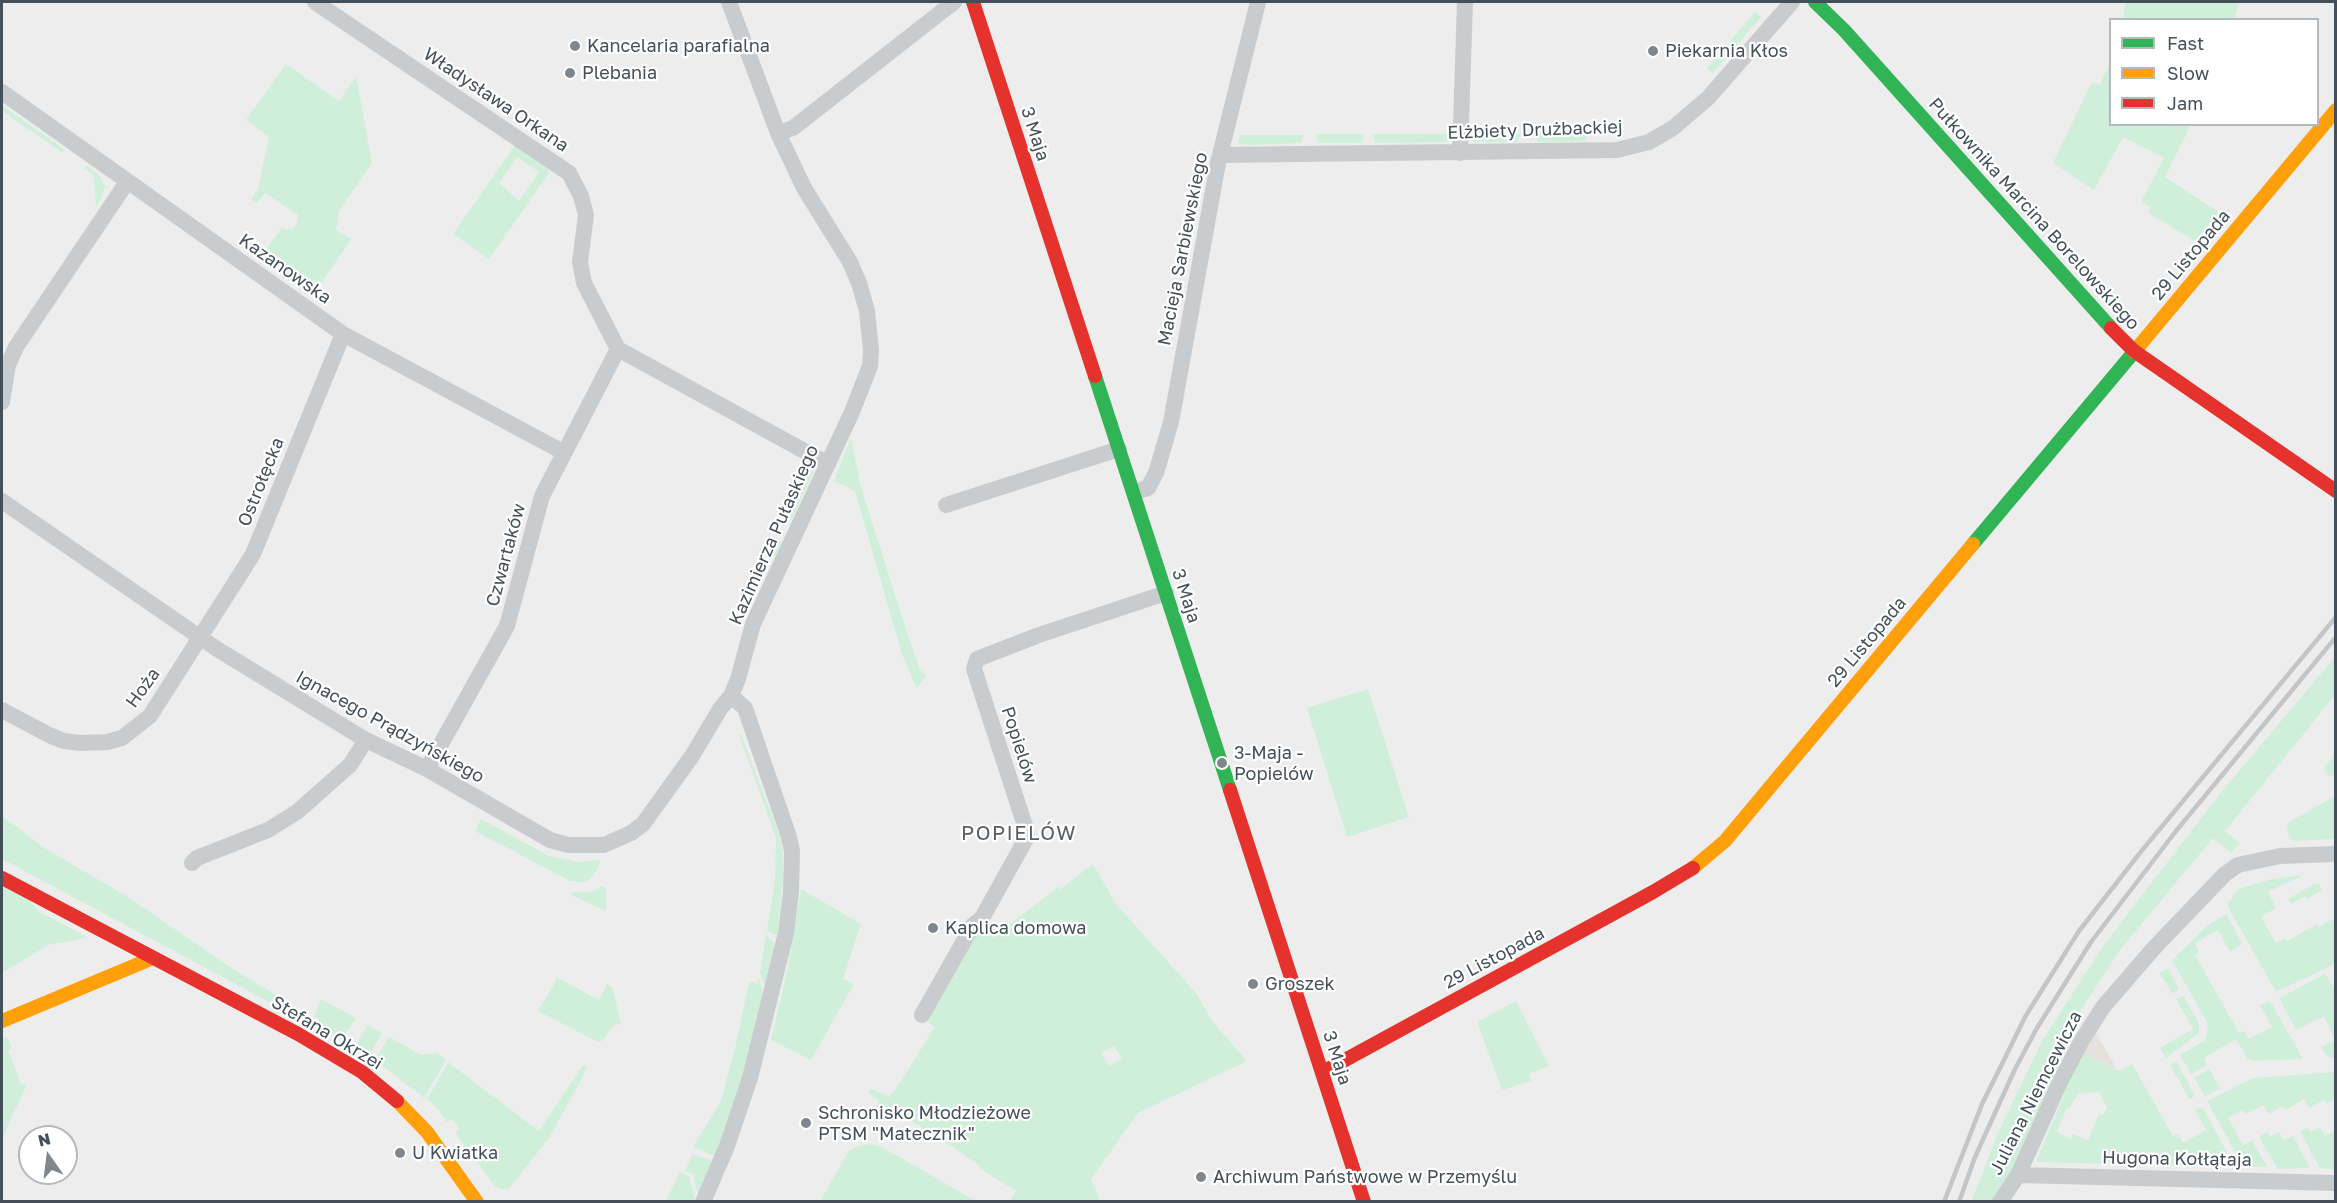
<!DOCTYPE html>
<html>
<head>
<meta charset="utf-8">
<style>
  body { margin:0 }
  #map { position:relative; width:2337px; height:1203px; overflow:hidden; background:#eeeded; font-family:"Golos Text",sans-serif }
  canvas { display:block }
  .frame { position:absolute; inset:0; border:3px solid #43505a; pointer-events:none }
  .legend { position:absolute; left:2109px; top:18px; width:210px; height:108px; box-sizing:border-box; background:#fff; border:2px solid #b4b9bd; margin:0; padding:8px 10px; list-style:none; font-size:18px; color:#43505a }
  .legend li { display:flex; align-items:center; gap:12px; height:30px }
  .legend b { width:30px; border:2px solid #b4b9bd }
  .north { position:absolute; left:18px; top:1125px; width:60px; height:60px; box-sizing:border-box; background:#fff; border:2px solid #b4b9bd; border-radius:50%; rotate:346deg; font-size:16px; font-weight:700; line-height:24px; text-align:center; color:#43505a }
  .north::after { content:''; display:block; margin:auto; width:21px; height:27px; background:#7f878d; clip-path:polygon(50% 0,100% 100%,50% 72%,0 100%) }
</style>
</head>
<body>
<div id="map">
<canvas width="2337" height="1203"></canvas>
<div class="frame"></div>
<ul class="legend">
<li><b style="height:8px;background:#30b455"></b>Fast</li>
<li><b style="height:8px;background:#ff9f0a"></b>Slow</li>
<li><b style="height:8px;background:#e5322d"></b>Jam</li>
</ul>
<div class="north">N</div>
</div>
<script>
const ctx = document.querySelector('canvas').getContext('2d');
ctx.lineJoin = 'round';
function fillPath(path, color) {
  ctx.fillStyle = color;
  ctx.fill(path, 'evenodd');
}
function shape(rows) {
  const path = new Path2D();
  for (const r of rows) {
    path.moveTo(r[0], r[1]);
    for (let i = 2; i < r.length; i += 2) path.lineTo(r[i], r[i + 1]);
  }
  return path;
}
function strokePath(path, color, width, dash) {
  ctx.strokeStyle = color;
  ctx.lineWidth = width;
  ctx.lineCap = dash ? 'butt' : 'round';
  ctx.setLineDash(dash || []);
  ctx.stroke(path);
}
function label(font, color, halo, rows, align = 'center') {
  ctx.font = font + ' "Golos Text",sans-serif';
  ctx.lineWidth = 4.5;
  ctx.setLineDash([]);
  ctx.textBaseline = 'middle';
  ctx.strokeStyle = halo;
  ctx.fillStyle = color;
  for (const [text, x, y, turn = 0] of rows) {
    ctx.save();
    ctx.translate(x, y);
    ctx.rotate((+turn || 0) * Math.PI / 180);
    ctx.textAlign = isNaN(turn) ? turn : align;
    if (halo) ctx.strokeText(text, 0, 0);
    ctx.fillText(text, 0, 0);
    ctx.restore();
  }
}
fillPath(shape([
  [2125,2,2239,2,2235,19,2123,19],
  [1755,12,1761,17,1713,73,1707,68],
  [2110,63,2110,124,2191,125,2165,177,2220,213,2195,241,2148,213,2150,207,2141,202,2164,158,2123,137,2094,190,2053,163,2089,88,2093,83,2100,84],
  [286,64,339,101,356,76,372,163,339,211,336,230,351,239,312,297,259,259,282,227,287,230,294,228,297,222,298,215,265,193,257,203,251,199,258,189,269,137,246,120],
  [2,107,4,107,64,149,63,153,2,111],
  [1534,133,1586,133,1586,141,1538,142],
  [1316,134,1364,134,1362,143,1318,143],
  [1373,134,1449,134,1450,137,1448,142,1375,143],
  [1471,134,1520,134,1518,142,1474,142],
  [1240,135,1304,135,1301,143,1249,145,1238,143],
  [515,145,548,169,549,173,489,259,453,234],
  [517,157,539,172,519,201,499,183],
  [87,166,99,175,105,186,102,197,96,207,94,176,83,168],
  [851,437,860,484,908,636,920,670,927,675,916,688,902,654,855,491,834,481],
  [806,467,814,471,792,519,786,518,807,473],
  [777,538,782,543,775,556,769,557,758,550,773,546],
  [2335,657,2335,695,2225,831,2240,843,2231,853,2213,838,2120,950,2066,1033,2063,1042,2069,1042,2015,1166,1993,1201,1971,1202,1998,1133,2042,1041,2103,946,2222,791],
  [1368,689,1409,817,1347,837,1307,708],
  [741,734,782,842,783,881,777,936,767,930,775,881,776,838,739,735],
  [2335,754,2335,775,2328,776,2324,768],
  [2335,796,2335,839,2295,841,2290,838,2287,828,2289,822],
  [2,816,46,849,128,897,227,965,295,1007,289,1012,286,1011,2,859],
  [481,819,549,856,579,862,600,860,599,867,589,880,582,882,570,881,475,831],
  [1093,864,1116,904,1196,993,1212,1021,1247,1061,1138,1113,1091,1179,1100,1201,1010,1201,1016,1191,979,1168,980,1166,953,1147,887,1106,881,1115,878,1113,877,1105,879,1100,868,1094,871,1088,889,1097,897,1087,935,1027,927,1022,979,928,993,937,1058,887,1059,890],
  [1114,1046,1122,1059,1109,1066,1101,1053],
  [2304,875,2268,892,2276,908,2261,917,2276,943,2285,938,2287,941,2317,924,2318,927,2335,918,2335,964,2276,992,2227,905,2238,889,2272,879],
  [2,878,29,899,38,911,87,937,68,942,50,944,2,973],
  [2314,884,2319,884,2322,890,2307,899,2305,896,2291,904,2288,899],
  [603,886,606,888,606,911,571,895,572,892,591,892],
  [801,889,861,924,843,979,854,984,811,1060,771,1040,787,972],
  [2226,914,2241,942,2241,945,2230,952,2218,930,2195,943,2199,952,2195,955,2239,1033,2244,1031,2249,1039,2272,1027,2260,1005,2270,1001,2302,1057,2301,1059,2252,1061,2247,1058,2236,1039,2204,1058,2207,1065,2191,1074,2180,1055,2204,1041,2207,1035,2208,1024,2172,960,2207,926],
  [766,935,775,944,766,989,760,973],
  [2168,968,2179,989,2173,994,2159,973],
  [2325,974,2335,989,2335,1039,2324,1016,2296,1030,2279,998],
  [556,977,599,1000,607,984,612,987,621,1024,614,1025,602,1041,596,1041,538,1011,557,979],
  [759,978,764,995,750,1054,716,1157,693,1147,721,1101,736,1044,749,983,750,981,758,985],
  [2183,996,2199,1023,2199,1033,2166,1058,2160,1048,2193,1029,2176,999],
  [321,999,356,1018,342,1039,321,1028,319,1024,319,1019,314,1016],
  [1516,1001,1549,1066,1529,1074,1531,1081,1502,1090,1477,1022],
  [368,1025,382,1033,369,1056,355,1047],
  [7,1037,12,1048,8,1050,21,1084,26,1086,2,1139,2,1040],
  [389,1037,421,1055,437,1053,446,1060,424,1098,375,1060],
  [2335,1040,2335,1058,2328,1057,2321,1047],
  [2082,1052,2119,1071,2132,1064,2173,1136,2178,1134,2183,1143,2206,1130,2195,1110,2202,1107,2234,1164,2232,1167,2036,1162,2064,1095,2064,1089],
  [2099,1092,2107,1107,2103,1115,2099,1114,2088,1140,2073,1134,2071,1139,2057,1132,2067,1108,2069,1109,2078,1094],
  [448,1062,539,1131,583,1065,587,1066,583,1076,549,1138,509,1189,499,1189,494,1185,455,1133,460,1129,452,1119,447,1122,434,1104,427,1100],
  [2174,1062,2177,1063,2195,1095,2190,1100,2170,1065],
  [2209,1069,2220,1088,2205,1097,2194,1078],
  [2335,1072,2335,1099,2327,1104,2324,1100,2309,1108,2304,1099,2286,1110,2283,1106,2269,1114,2263,1105,2246,1114,2243,1110,2228,1118,2243,1145,2252,1141,2267,1166,2266,1167,2243,1166,2207,1101,2253,1078],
  [2307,1127,2310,1132,2320,1127,2325,1136,2335,1131,2335,1170,2320,1168,2300,1132],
  [2267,1132,2270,1137,2279,1132,2284,1140,2293,1136,2310,1168,2278,1169,2259,1137],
  [871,1144,880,1146,976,1201,820,1201,849,1151,858,1146],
  [693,1154,714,1162,699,1199,693,1174,685,1171],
  [680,1172,689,1176,695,1201,666,1201]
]), '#cfefda');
fillPath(shape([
  [2094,1030,2115,1066,2116,1069,2082,1052]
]), '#e6e2db');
strokePath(shape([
  [315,2,569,173,581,196,586,215,580,262,584,283,618,349,828,464],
  [2,92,343,334,563,452],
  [778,133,793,128,954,2],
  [1460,153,1465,2],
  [1220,155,1617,150,1649,142,1673,128,1708,98,1792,2],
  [2,402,8,365,16,347,127,182],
  [1134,492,1148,488,1156,473,1171,422,1218,163,1258,2],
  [2,501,217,649,366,740,427,769,550,840,568,845,604,845,631,833,643,824,692,756,720,709,731,696],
  [946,505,1119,449],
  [2,710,49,735,64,741,81,743,107,742,122,738,150,716,253,554,343,334],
  [427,769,507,626,542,496,618,349],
  [192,863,197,858,268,830,297,812,350,765,366,740],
  [922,1015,973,925,982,918,1027,837,1026,829,974,669,977,659,1039,635,1166,593],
  [2018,1175,2336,1183],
  [703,1202,727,1146,750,1078,786,933,791,892,792,851,789,837,745,708,731,696,738,679,753,624,852,412,870,366,871,350,867,311,859,283,850,262,804,188,778,133,729,2],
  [2000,1202,2018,1175,2060,1082,2082,1040,2103,1007,2154,948,2225,874,2238,865,2280,856,2336,854]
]), '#c9ccce', 16);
strokePath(shape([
  [1815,2,1844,30,2111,328],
  [1095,376,1230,790],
  [1973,544,2134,352]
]), '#30b455', 14);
strokePath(shape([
  [2134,352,2336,110],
  [1693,868,1725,841,1973,544],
  [2,1021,153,958],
  [397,1101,427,1132,477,1202]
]), '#ff9f0a', 14);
strokePath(shape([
  [973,2,1095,376],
  [2111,328,2134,351,2336,491],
  [1230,790,1364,1202],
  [2,878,298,1034,362,1072,397,1101],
  [1323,1072,1653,892,1693,868]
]), '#e5322d', 14);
strokePath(shape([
  [1944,1202,1982,1104,2003,1062,2025,1017,2079,931,2139,854,2336,617],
  [1959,1202,1975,1157,2015,1069,2037,1028,2091,942,2176,831,2336,637]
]), '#c3c5c8', 4.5);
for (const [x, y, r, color] of [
  [575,46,6,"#7f878d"],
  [1653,51,6,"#7f878d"],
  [570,73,6,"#7f878d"],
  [1222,763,6,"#7f878d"],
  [933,928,6,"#7f878d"],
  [1253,984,6,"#7f878d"],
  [806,1123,6,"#7f878d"],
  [400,1153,6,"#7f878d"],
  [1201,1177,6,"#7f878d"]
]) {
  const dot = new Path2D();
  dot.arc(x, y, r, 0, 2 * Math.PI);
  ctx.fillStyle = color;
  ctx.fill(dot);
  strokePath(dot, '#fff', 2);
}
label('18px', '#43505a', '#fff', [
  ["Kancelaria parafialna",587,46],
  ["Piekarnia Kłos",1665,51],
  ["Plebania",582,73],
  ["3-Maja -",1234,753],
  ["Popielów",1234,774],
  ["Kaplica domowa",945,928],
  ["Groszek",1265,984],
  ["Schronisko Młodzieżowe",818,1113],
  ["PTSM \"Matecznik\"",818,1134],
  ["U Kwiatka",412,1153],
  ["Archiwum Państwowe w Przemyślu",1213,1177]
], 'left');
label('18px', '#43505a', '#fff', [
  ["Władysława Orkana",496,100,34],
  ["Elżbiety Drużbackiej",1535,130,-2],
  ["3 Maja",1035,134,72],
  ["Pułkownika Marcina Borelowskiego",2034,214,48],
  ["Macieja Sarbiewskiego",1183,249,-79],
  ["29 Listopada",2191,255,-50],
  ["Kazanowska",285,269,35],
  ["Ostrołęcka",261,482,-68],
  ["Kazimierza Pułaskiego",774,535,-66],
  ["Czwartaków",506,555,-75],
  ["3 Maja",1186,596,72],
  ["29 Listopada",1867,642,-50],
  ["Hoża",143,688,-54],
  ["Ignacego Prądzyńskiego",390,727,29],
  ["Popielów",1019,745,72],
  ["29 Listopada",1494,958,-28],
  ["Stefana Okrzei",327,1033,31],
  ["3 Maja",1337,1058,72],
  ["Juliana Niemcewicza",2036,1093,-63],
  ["Hugona Kołłątaja",2177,1159,1]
]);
ctx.letterSpacing = '1.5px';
label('20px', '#585d61', '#fff', [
  ["POPIELÓW",1019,834]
]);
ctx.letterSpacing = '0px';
</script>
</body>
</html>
